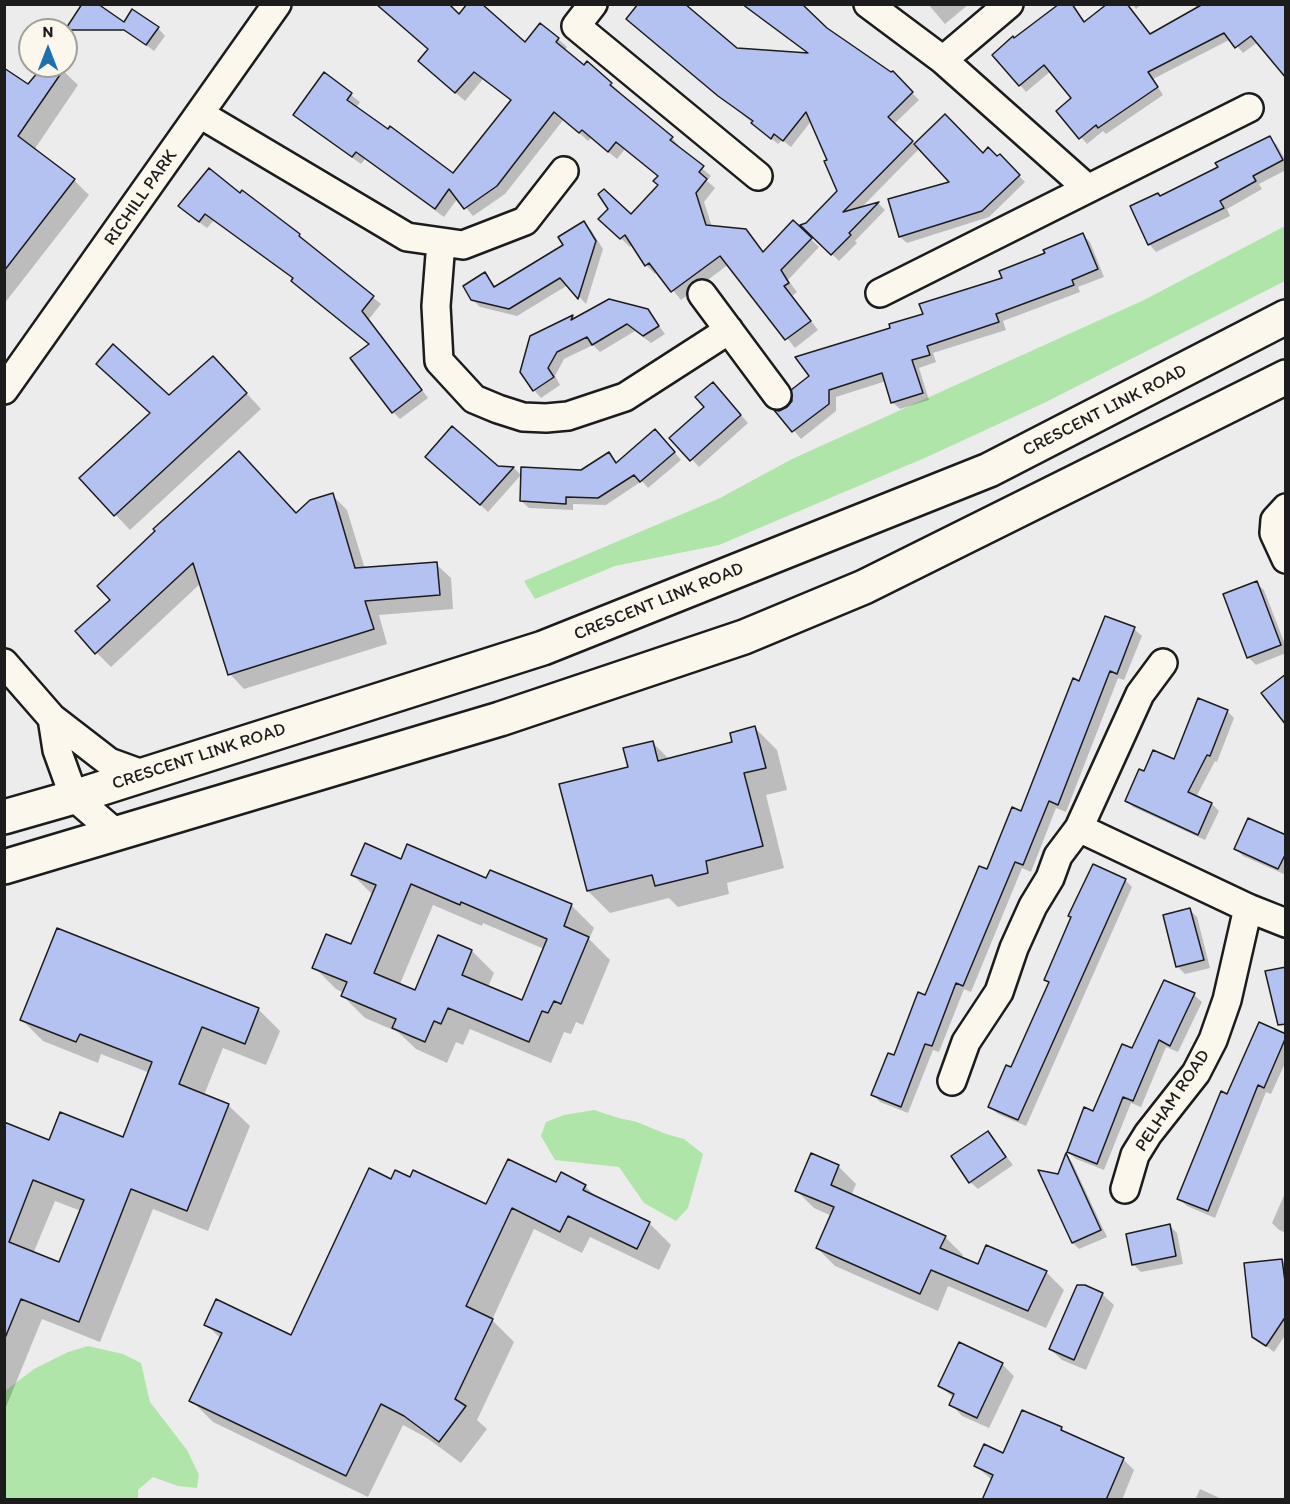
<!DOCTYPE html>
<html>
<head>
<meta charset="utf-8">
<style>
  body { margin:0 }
  #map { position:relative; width:1290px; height:1504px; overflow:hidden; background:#edeced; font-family:Itim,sans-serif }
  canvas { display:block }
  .frame { position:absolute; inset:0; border:6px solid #1c1c1c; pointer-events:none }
  .north { position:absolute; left:18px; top:18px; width:60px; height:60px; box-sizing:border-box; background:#fbf7ec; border:2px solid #a29f99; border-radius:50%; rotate:0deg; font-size:16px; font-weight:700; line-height:24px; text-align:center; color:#1c1c1c }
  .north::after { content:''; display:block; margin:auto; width:21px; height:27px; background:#1f6fb2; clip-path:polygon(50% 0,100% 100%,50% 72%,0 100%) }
</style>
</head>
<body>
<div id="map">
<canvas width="1290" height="1504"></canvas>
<div class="frame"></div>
<div class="north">N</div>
</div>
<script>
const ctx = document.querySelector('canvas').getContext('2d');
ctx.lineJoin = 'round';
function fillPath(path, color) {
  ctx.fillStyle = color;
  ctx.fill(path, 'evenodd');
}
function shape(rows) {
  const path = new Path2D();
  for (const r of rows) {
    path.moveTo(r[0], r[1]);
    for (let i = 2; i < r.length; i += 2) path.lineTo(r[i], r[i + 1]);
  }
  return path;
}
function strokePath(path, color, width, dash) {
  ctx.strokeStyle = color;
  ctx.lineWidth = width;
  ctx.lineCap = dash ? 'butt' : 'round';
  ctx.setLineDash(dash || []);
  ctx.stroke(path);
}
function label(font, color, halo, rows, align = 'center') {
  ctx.font = font + ' Itim,sans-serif';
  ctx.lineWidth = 5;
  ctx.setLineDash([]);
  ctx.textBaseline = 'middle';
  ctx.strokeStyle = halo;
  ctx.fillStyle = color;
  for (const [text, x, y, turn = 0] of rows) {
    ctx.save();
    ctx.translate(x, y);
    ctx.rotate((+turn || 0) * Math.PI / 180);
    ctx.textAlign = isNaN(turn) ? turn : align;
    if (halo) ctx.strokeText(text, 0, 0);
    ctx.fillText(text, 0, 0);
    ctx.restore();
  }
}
fillPath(shape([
  [1285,226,1285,281,1044,403,927,457,719,545,615,566,535,599,524,581,720,498,792,459,1144,300],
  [594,1110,619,1118,637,1122,666,1134,684,1139,703,1154,688,1208,676,1221,644,1203,619,1167,555,1160,541,1136,546,1122,564,1115],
  [88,1346,123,1354,141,1363,150,1402,187,1450,199,1475,197,1488,178,1486,153,1477,138,1490,138,1499,5,1499,5,1391,34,1369,68,1352]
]), '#afe5a9');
fillPath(shape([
  [376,4,446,4,459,16,525,44,558,39,567,47,564,51,584,67,611,84,620,92,618,94,672,138,680,147,679,149,711,176,707,181,715,188,704,202,712,227,745,231,764,253,793,222,819,247,788,280,797,292,792,296,818,330,795,348,729,264,681,300,658,272,655,274,646,265,632,244,630,247,600,219,631,216,660,186,659,177,625,149,617,159,591,138,588,141,564,119,505,194,473,216,458,198,444,217,365,159,361,164,304,124,295,115,325,74,360,102,356,108,453,175,512,101,483,79,465,101,429,70,430,50],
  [741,4,800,4,826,29,891,74,893,73,919,100,893,125,915,145,945,116,983,155,997,158,1000,156,1025,182,989,217,907,243,900,237,890,200,952,183,920,148,860,209,879,204,885,210,855,241,857,243,839,261,802,225,807,224,839,192,829,161,812,120,791,147,782,140,778,144,635,26,736,49,810,55],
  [928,4,969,4,945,24],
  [1072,4,1085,23,1126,4,1151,35,1197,9,1194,4,1286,4,1258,42,1243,53,1231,39,1153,79,1163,95,1106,134,1103,131,1087,144,1058,111,1074,98,1051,71,1026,92,1020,85,1014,40],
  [1132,4,1142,4,1136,9],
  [122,27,158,28,165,36,154,51],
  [44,66,58,66,78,85,34,150,74,180,89,195,4,304,4,82,28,86],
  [1270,138,1277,145,1286,161,1286,170,1259,184,1262,189,1227,209,1230,216,1156,252,1149,244,1220,167],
  [240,195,299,235,306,243,381,304,369,319,428,398,400,419,393,412,370,345,294,279,214,220,207,228,187,213],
  [583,223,591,230,603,249,586,304,568,285,517,316,480,307,472,299,485,274,496,287,565,245],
  [1083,235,1090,242,1104,277,1078,287,1080,292,1003,321,1006,330,933,353,936,362,919,368,929,400,900,409,892,402,886,381,836,397,836,411,801,439,778,412,788,408,891,328,1003,279],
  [647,310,665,334,651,343,635,331,600,352,593,345,564,359,555,376,560,385,541,398,534,390,532,337,573,316,576,319],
  [228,373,261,409,130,530,115,514,169,397],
  [720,391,748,423,699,467,672,438],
  [663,438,681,460,648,488,642,481,606,505,573,504,573,510,529,508,521,501,582,472,609,454,617,463],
  [434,464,514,468,521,475,488,512],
  [332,495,347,510,365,569,436,564,451,578,453,609,379,615,387,644,244,689,230,674,201,583,111,667,97,653,112,600,296,514],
  [1256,583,1264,590,1286,647,1286,653,1256,665,1248,657],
  [1134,629,1142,636,1124,680,1118,678,1066,812,1056,808,1031,872,1022,868,971,992,964,989,939,1052,933,1050,908,1113,880,1102,873,1094,926,997,988,871,1022,813,1080,683],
  [1227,711,1234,718,1217,762,1215,761,1196,797,1212,804,1219,811,1205,840,1133,807,1126,800,1144,773,1175,761],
  [755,728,777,750,787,790,766,795,784,868,727,883,729,894,678,907,669,898,610,913,588,891,630,768,652,742,670,760,734,743],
  [1286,837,1286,875,1243,856,1236,849],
  [402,861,487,880,490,872,572,906,594,928,589,939,610,960,583,1025,576,1022,571,1034,564,1032,551,1063,470,1029,463,1045,456,1042,447,1063,416,1049,398,1032,365,1018,343,996,344,993,336,989,314,967,352,946,373,895,353,875],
  [433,905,482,926,483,923,544,949,522,1002,488,987,494,973,472,951,415,992,400,984],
  [1125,880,1132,887,1026,1126,998,1114,990,1107,1011,1069,1050,983,1046,979],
  [1189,909,1197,917,1210,968,1185,974,1178,967],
  [1165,982,1194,995,1202,1002,1178,1052,1166,1047,1141,1107,1131,1103,1104,1170,1076,1159,1068,1152,1133,1050],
  [258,1009,280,1031,266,1065,223,1048,204,1095,228,1105,250,1126,208,1231,153,1209,100,1342,42,1319,6,1407,4,1406,4,1124,50,1142,124,1139,150,1073,101,1054,98,1063,43,1041,22,1020],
  [55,1201,81,1211,60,1264,33,1254],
  [1286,1035,1286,1061,1271,1094,1266,1092,1215,1218,1187,1206,1179,1199,1228,1096],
  [988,1133,1013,1165,978,1189,970,1182],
  [1067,1156,1072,1162,1107,1237,1079,1249,1073,1243,1059,1175],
  [838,1166,856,1184,851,1196,945,1237,963,1255,961,1258,979,1266,1046,1272,1064,1290,1046,1328,948,1286,938,1311,835,1266,817,1248,832,1216,814,1208,796,1190],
  [392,1181,486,1206,557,1184,585,1186,597,1198,649,1223,671,1245,659,1270,590,1237,582,1253,534,1229,492,1320,514,1342,477,1420,487,1429,461,1463,427,1438,403,1425,368,1497,213,1422,191,1400,221,1339,206,1324,292,1337],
  [1286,1191,1286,1233,1279,1230,1272,1223],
  [1170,1226,1177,1233,1183,1264,1141,1272,1133,1264],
  [1282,1260,1286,1264,1286,1334,1274,1352,1253,1336],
  [1102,1294,1114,1305,1086,1370,1062,1360,1050,1349],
  [1002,1364,1014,1376,989,1428,962,1416,951,1404,954,1398,940,1386],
  [1061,1428,1068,1435,1123,1459,1134,1470,1122,1500,983,1500,992,1480,976,1466],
  [1200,1489,1224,1500,1195,1500]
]), '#0003');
const building = shape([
  [82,4,98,4,124,22,132,9,159,27,146,45,124,30,65,30,82,4],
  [376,4,449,4,459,14,467,4,482,4,525,42,540,23,559,38,556,42,584,65,587,61,612,83,610,85,673,137,670,140,704,166,699,172,707,179,696,193,706,225,746,229,763,252,793,220,812,238,781,270,789,283,784,286,811,321,785,340,720,256,671,292,649,263,645,266,625,235,620,239,598,219,608,209,598,194,604,189,631,214,658,185,653,181,658,176,616,142,608,152,582,130,579,133,554,112,497,186,464,209,449,189,435,209,356,152,352,157,293,115,324,72,352,93,347,100,388,129,390,126,453,173,511,100,474,72,455,93,418,61,428,49,376,4],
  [638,4,685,4,737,48,808,53,742,4,802,4,827,28,891,72,893,71,913,92,888,117,913,141,843,212,879,202,849,233,851,235,831,255,800,225,806,223,837,191,824,161,827,160,806,112,783,141,774,134,771,139,751,123,753,121,718,96,626,19,638,4],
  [1059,4,1072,4,1084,22,1107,4,1127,4,1150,34,1203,4,1286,4,1286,78,1251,36,1235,48,1224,33,1148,72,1158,87,1098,128,1096,125,1079,139,1056,111,1071,98,1044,65,1019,86,992,55,1013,36,1014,38,1059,4],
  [43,66,60,66,64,69,18,136,75,179,4,271,4,68,28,84,43,66],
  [945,114,983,153,988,147,997,156,1000,154,1020,175,982,211,899,237,888,199,949,182,914,144,945,114],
  [1270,136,1283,160,1253,176,1256,181,1220,201,1224,208,1148,245,1130,206,1158,193,1160,196,1218,167,1215,163,1270,136],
  [209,168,240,193,242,190,300,234,299,236,374,296,362,311,422,390,392,413,350,358,369,344,291,281,293,278,205,214,199,222,178,206,209,168],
  [584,221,596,241,578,299,560,278,509,309,471,300,463,286,485,272,494,287,563,245,558,237,584,221],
  [1083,233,1098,269,1072,280,1074,285,996,314,999,322,927,346,930,355,912,360,923,393,891,403,882,373,829,390,829,404,792,432,774,410,779,411,787,407,792,401,791,390,809,376,795,357,890,328,889,324,923,314,919,304,1002,278,999,271,1045,253,1043,250,1083,233],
  [609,299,648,309,659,326,643,336,627,324,592,345,587,337,557,352,548,368,554,377,533,391,520,372,530,336,573,315,571,320,609,299],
  [113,344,169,395,213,356,247,393,114,516,79,478,150,413,96,364,113,344],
  [713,382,741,415,690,461,669,438,704,407,695,397,713,382],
  [452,426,498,466,514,467,480,505,425,457,452,426],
  [655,429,675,452,640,482,634,475,598,498,566,497,566,504,520,501,521,467,581,470,609,452,616,463,655,429],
  [239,451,296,513,310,500,333,493,355,568,437,562,440,595,365,601,374,629,228,675,193,563,95,654,75,631,110,600,97,586,155,531,153,529,239,451],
  [1257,581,1281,645,1247,658,1223,594,1257,581],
  [1105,616,1135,627,1117,674,1110,671,1058,805,1049,801,1023,865,1015,862,963,986,956,983,932,1046,925,1044,901,1107,871,1095,888,1053,894,1055,918,992,925,995,979,866,987,869,1012,807,1021,811,1073,678,1079,681,1105,616],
  [1286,674,1286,725,1261,693,1286,674],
  [1198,698,1228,710,1210,756,1207,755,1188,792,1212,803,1198,835,1125,801,1139,769,1144,771,1153,750,1174,759,1198,698],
  [755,726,766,768,744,773,763,846,706,861,708,873,655,886,652,875,587,891,559,784,628,767,623,748,653,741,658,761,732,742,730,733,755,726],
  [1248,818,1286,835,1286,853,1278,869,1234,849,1248,818],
  [365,843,401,859,407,844,486,878,490,870,572,904,564,926,589,937,561,1004,554,1001,548,1013,542,1011,529,1042,448,1008,441,1024,434,1021,425,1042,392,1028,396,1019,341,996,347,982,312,968,326,934,351,944,376,885,351,875,365,843],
  [411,884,460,905,461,902,547,939,522,1000,462,975,472,950,438,935,415,990,374,973,411,884],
  [1093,864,1126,879,1018,1120,988,1107,1006,1065,1011,1067,1049,982,1044,980,1071,917,1068,916,1093,864],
  [1190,908,1204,960,1176,967,1163,915,1190,908],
  [57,928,259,1008,245,1044,202,1027,179,1084,229,1104,187,1211,131,1189,79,1322,21,1299,5,1338,4,1122,49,1140,60,1112,123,1137,152,1062,80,1034,76,1042,20,1020,57,928],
  [33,1180,84,1200,59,1262,9,1242,33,1180],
  [1286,967,1286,1024,1278,1025,1265,971,1286,967],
  [1164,980,1195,993,1170,1046,1159,1040,1133,1101,1123,1097,1097,1164,1067,1152,1084,1107,1093,1111,1122,1044,1132,1048,1164,980],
  [1259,1022,1286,1034,1286,1037,1264,1088,1258,1085,1208,1211,1177,1199,1221,1091,1227,1094,1259,1022],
  [988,1131,1006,1157,969,1183,951,1156,988,1131],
  [811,1153,839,1165,831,1185,946,1236,940,1248,978,1264,986,1245,1047,1271,1028,1311,931,1270,920,1294,816,1248,834,1207,795,1191,811,1153],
  [1066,1153,1101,1230,1072,1243,1038,1170,1058,1174,1066,1153],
  [508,1159,556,1182,561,1172,586,1185,583,1190,650,1222,637,1249,568,1216,560,1232,512,1208,466,1306,493,1319,455,1399,466,1406,439,1442,404,1416,381,1404,346,1476,189,1401,222,1333,204,1325,216,1299,291,1335,369,1168,391,1179,395,1170,410,1177,413,1170,486,1204,508,1159],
  [1170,1224,1176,1256,1132,1265,1126,1234,1170,1224],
  [1282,1259,1286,1289,1286,1316,1266,1346,1252,1337,1244,1263,1282,1259],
  [1077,1285,1085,1285,1103,1293,1074,1360,1049,1349,1077,1285],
  [959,1342,1003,1363,977,1418,949,1405,954,1394,938,1386,959,1342],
  [1022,1410,1062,1427,1061,1430,1124,1458,1106,1500,982,1500,993,1475,974,1466,984,1444,1003,1453,1022,1410]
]);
fillPath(building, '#b4c2f2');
strokePath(building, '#1c1c1c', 1.5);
const street = shape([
  [593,4,576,26,758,176],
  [868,4,943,60,1087,188],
  [943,60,1009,4],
  [200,114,407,237,463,245,525,221,564,171],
  [441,242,436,306,439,361,474,399,498,409,523,417,546,418,568,416,625,397,729,330],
  [880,293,1249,108],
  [702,294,777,395],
  [4,390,277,4],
  [1286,508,1275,520,1274,533,1286,559],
  [4,663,52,718,109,762,142,774],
  [52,718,57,750,74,797,118,835],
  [1079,828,1248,908,1286,923],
  [952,1081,966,1042,999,992,1014,948,1033,906,1050,878,1058,856,1079,828,1140,694,1163,663],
  [1125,1189,1135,1155,1148,1134,1196,1073,1213,1040,1227,1000,1248,908]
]);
const highway = shape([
  [4,817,74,797,543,648,989,470,1286,317],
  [4,867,500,719,744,637,864,587,1286,377]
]);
strokePath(street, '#1c1c1c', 32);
strokePath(highway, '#1c1c1c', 38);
strokePath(street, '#fbf7ec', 27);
strokePath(highway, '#fbf7ec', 33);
label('18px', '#1c1c1c', '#fbf7ec', [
  ["RICHILL PARK",141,198,-55],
  ["CRESCENT LINK ROAD",1105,411,-27],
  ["CRESCENT LINK ROAD",659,602,-22],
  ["CRESCENT LINK ROAD",199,757,-18],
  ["PELHAM ROAD",1173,1101,-56]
]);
</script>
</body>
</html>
